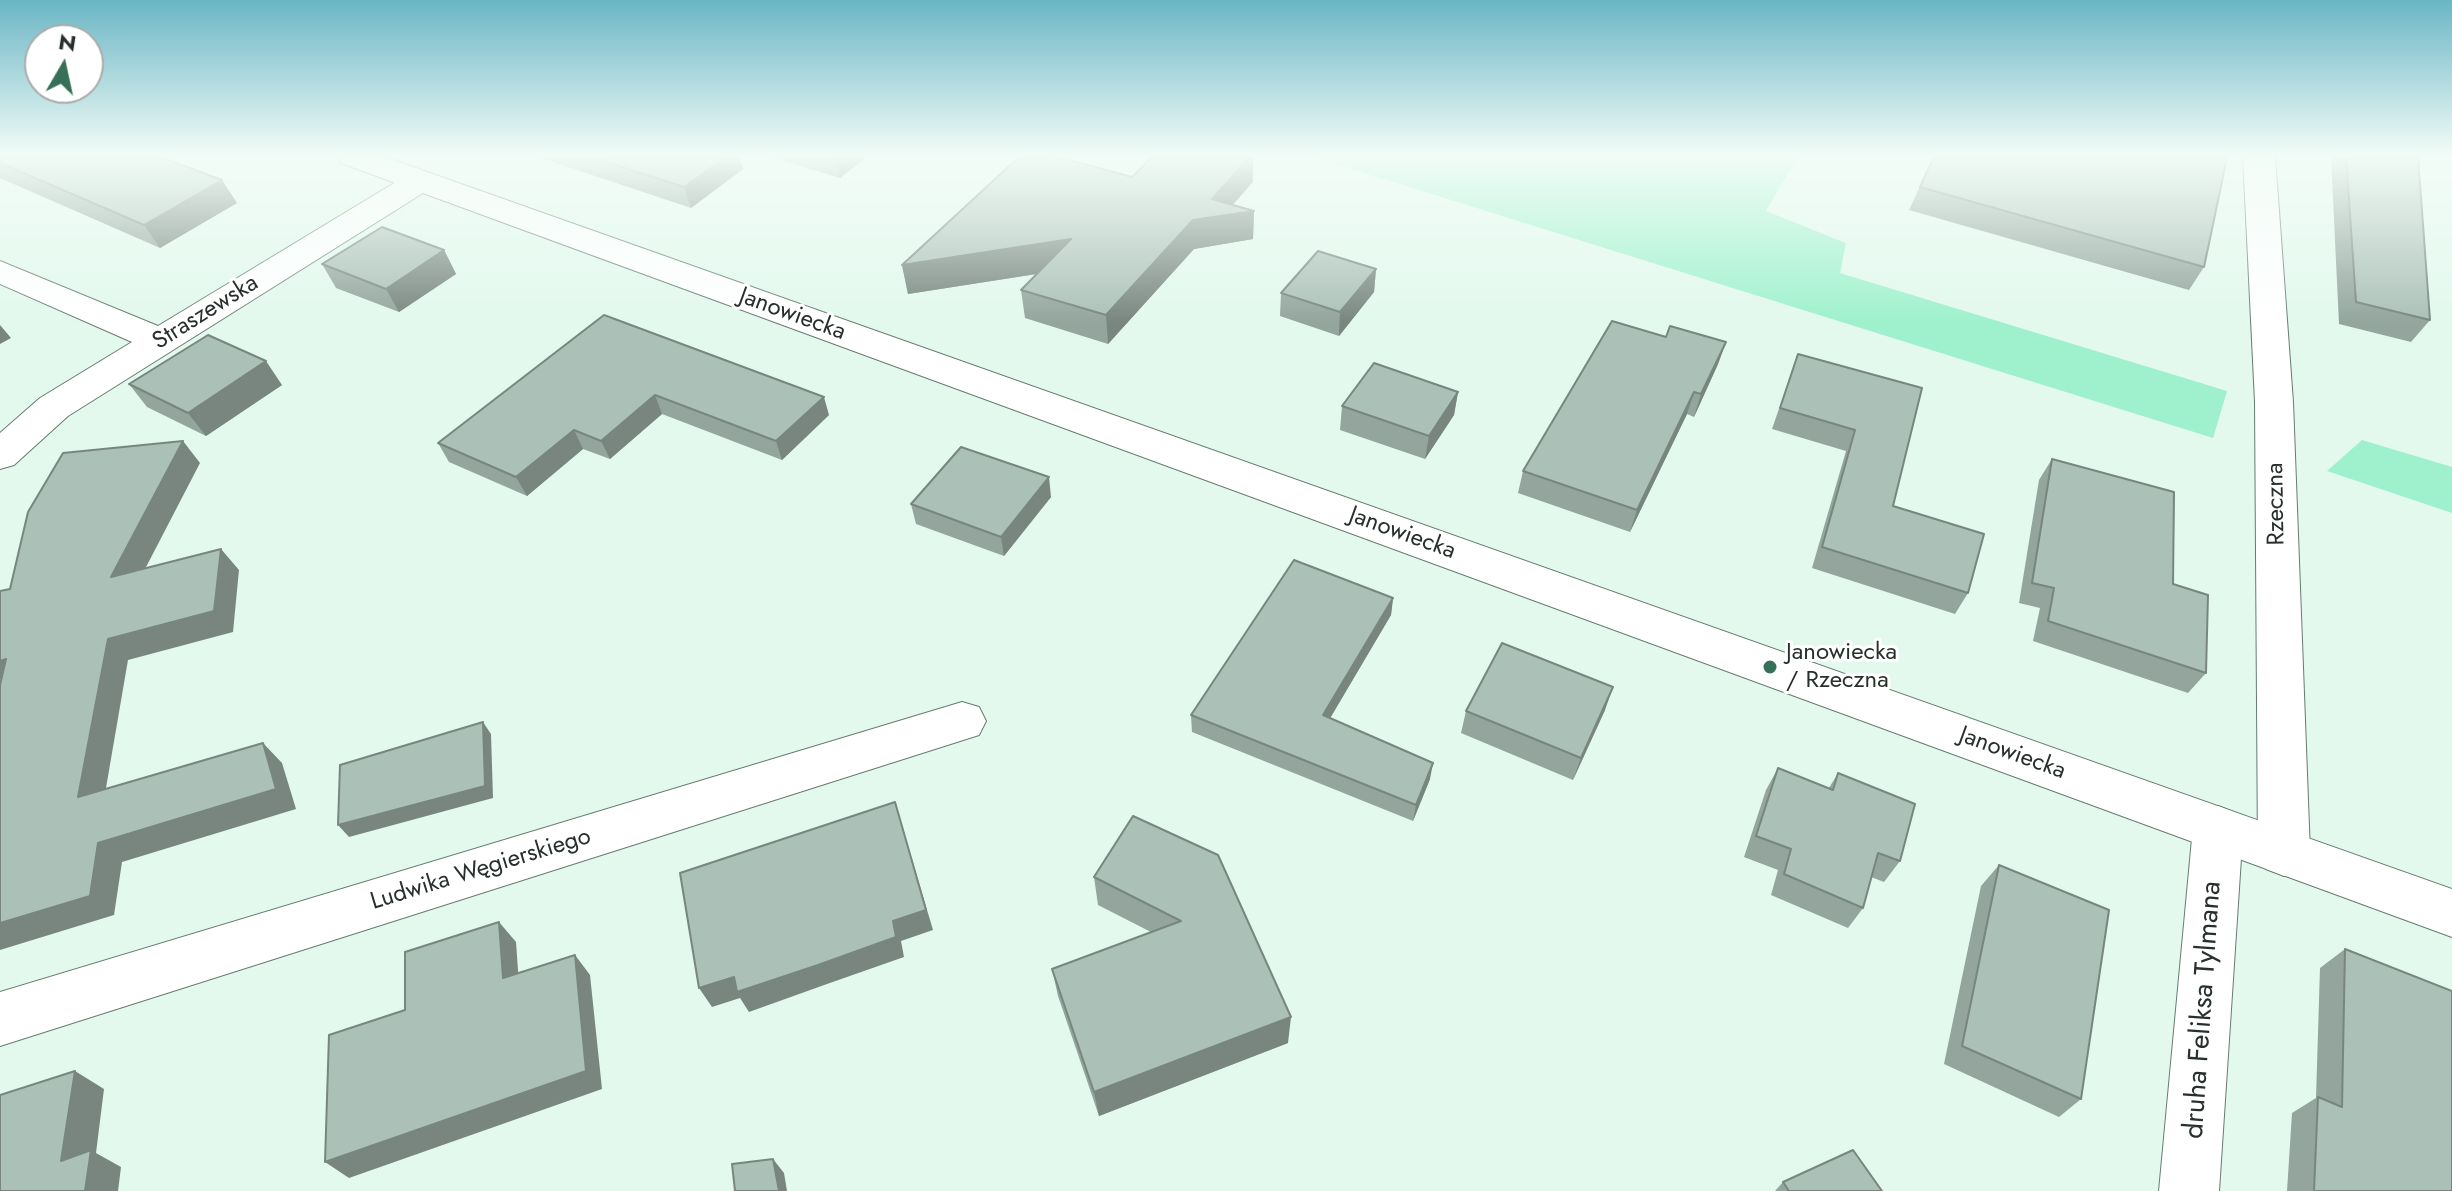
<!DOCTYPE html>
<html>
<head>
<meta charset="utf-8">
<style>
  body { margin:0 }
  #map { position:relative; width:2452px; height:1191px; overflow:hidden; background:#e3f9ee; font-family:Jost,sans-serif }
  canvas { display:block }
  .north { position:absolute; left:24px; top:24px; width:80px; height:80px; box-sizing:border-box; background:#fff; border:2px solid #a9acab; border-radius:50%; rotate:9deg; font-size:22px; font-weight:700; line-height:32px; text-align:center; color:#28302c }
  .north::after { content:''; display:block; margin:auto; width:28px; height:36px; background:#377059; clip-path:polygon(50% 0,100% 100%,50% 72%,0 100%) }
</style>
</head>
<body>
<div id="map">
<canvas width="2452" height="1191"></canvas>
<div class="north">N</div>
</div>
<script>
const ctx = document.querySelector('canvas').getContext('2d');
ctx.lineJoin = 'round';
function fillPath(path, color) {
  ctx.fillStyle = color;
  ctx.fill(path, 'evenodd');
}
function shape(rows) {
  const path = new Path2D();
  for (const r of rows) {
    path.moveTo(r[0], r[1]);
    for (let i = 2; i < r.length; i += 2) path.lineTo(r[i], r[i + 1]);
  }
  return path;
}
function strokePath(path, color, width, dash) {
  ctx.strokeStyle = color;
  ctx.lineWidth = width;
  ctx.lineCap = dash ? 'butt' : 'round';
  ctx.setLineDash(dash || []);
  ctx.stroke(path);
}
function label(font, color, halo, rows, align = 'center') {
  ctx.font = font + ' Jost,sans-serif';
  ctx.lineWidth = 6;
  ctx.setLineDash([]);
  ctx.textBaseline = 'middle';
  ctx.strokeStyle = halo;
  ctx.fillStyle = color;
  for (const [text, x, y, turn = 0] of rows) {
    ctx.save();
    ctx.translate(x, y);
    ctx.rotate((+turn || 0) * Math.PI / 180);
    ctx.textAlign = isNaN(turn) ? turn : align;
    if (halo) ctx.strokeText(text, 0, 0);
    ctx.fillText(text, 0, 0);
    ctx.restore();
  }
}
fillPath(shape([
  [1310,156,1798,156,1766,211,1846,243,1840,273,2227,391,2213,438],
  [2362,440,2452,467,2452,513,2327,471]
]), '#9ef1cc');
const minor = shape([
  [2243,156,2275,156,2293,402,2310,853,2302,869,2284,876,2266,869,2258,853,2255,402,2243,156],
  [420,171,431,174,436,181,431,188,68,416,14,465,0,469,0,433,40,398,132,342,0,284,0,261,158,326,409,174,420,171],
  [962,702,979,707,986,721,979,735,0,1046,0,992,962,702],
  [2218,806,2236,813,2243,828,2219,1191,2159,1191,2193,828,2200,813,2218,806]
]);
const tertiary = shape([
  [336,156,382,156,2452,889,2452,937,341,163,336,156]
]);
strokePath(minor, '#677b71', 2);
strokePath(tertiary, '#677b71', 2);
fillPath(minor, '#fff');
fillPath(tertiary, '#fff');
fillPath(shape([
  [0,156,237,203,160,248,0,178],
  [535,156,739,156,743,169,691,208],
  [767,156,868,156,840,178],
  [1934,156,2204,267,2189,290,1909,210],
  [2331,156,2418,156,2430,320,2411,342,2339,324],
  [1132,177,1253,182,1233,205,1254,211,1253,239,1194,249,1108,344,1025,318,1021,290,1037,274,908,294,902,265],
  [444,250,456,274,399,312,336,288,322,264],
  [1376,269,1374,292,1339,336,1280,316,1281,293],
  [604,315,829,415,782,460,662,414,610,459,583,449,527,496,449,462,438,443],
  [1666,337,1726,342,1718,364,1694,417,1687,414,1630,532,1518,493,1523,471],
  [1798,354,1922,388,1893,506,1968,593,1955,614,1812,568,1846,451,1772,429],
  [129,384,282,385,206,436,147,407],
  [1458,392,1454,415,1425,459,1340,430,1342,406],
  [2052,459,2173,584,2206,673,2188,693,2033,641,2040,608,2019,603,2039,480],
  [1051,497,1004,556,916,524,911,504],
  [1393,598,1391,615,1330,718,1430,779,1413,821,1192,732,1191,715],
  [1605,710,1573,780,1461,733,1466,711],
  [1778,768,1829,788,1838,773,1900,861,1884,882,1871,877,1863,908,1848,928,1771,895,1778,870,1744,857,1766,790],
  [1133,816,1288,1043,1099,1116,1058,996,1052,969,1151,932,1098,905,1094,877],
  [1999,865,2081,1099,2059,1117,1944,1064,1981,886],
  [2345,949,2452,1191,2287,1191,2292,1113,2316,1098,2320,968],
  [1783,1182,1882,1191,1775,1191]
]), '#93a59d');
fillPath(shape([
  [728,156,739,156,743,169,691,208,684,187],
  [840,156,868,156,840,178,836,160],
  [1251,156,1253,156,1253,182,1223,215,1254,211,1253,239,1194,249,1108,344,1106,315],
  [222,180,237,203,160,248,144,225],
  [1071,239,1074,268,908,294,902,265],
  [444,250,456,274,399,312,386,289],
  [1376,269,1374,292,1339,336,1340,312],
  [0,325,11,338,0,344],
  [1726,342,1718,364,1694,417,1701,394],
  [266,361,282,385,206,436,188,413],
  [1458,392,1454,415,1425,459,1429,436],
  [1694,392,1687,414,1630,532,1637,510],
  [655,395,662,414,610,459,601,441],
  [824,397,829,415,782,460,776,441],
  [574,430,583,449,527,496,516,477],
  [183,441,200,463,130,598,111,577],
  [1049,477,1051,497,1004,556,1001,537],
  [221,549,239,570,233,632,128,660,101,817,78,797,108,639],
  [1393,598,1391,615,1322,732,1323,715],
  [6,659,0,682,0,661],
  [1613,687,1605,710,1573,780,1581,758],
  [483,722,491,734,493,798,349,837,338,825],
  [263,743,282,763,296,809,122,862,114,915,0,950,0,923,98,843],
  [1433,763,1430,779,1413,821,1416,805],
  [895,802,933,930,901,941,904,957,827,984,749,1012,740,998,712,1007,699,988,893,921],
  [499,922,516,942,520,998,503,978],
  [575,955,590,975,602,1089,349,1178,325,1162],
  [1291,1017,1288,1043,1099,1116,1094,1092],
  [75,1071,104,1089,96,1153,121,1167,118,1191,85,1191,61,1161],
  [773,1159,784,1173,787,1191,779,1191]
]), '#78867f');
const building = shape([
  [0,156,158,156,222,180,144,225,0,163,0,156],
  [588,156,728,156,684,187,588,156],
  [823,156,840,156,836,160,823,156],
  [1020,156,1054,156,1132,177,1153,156,1251,156,1212,199,1254,211,1193,220,1106,315,1021,290,1071,239,902,265,1020,156],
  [1934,156,2221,156,2227,158,2204,267,1920,187,1934,156],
  [2346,156,2418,156,2430,320,2356,302,2346,156],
  [382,227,444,250,386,289,322,264,382,227],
  [1318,251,1376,269,1340,312,1281,293,1318,251],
  [604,315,824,397,776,441,655,395,601,441,574,430,516,477,438,443,604,315],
  [1612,321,1666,337,1670,326,1726,342,1701,394,1694,392,1637,510,1523,471,1612,321],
  [208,335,266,361,188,413,129,384,208,335],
  [1798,354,1922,388,1893,506,1984,534,1968,593,1822,547,1855,430,1780,408,1798,354],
  [1374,363,1458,392,1429,436,1342,406,1374,363],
  [183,441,111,577,221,549,214,611,108,639,78,797,263,743,276,789,98,843,90,896,0,923,0,685,6,659,0,661,0,591,10,589,28,512,63,453,183,441],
  [961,447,1049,477,1001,537,911,504,961,447],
  [2052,459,2174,492,2173,584,2208,595,2206,673,2048,621,2054,588,2032,583,2052,459],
  [1294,560,1393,598,1323,715,1433,763,1416,805,1191,715,1294,560],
  [1502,643,1613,687,1581,758,1466,711,1502,643],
  [483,722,485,786,338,825,340,765,483,722],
  [1778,768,1833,790,1838,773,1915,804,1900,861,1878,853,1863,908,1784,874,1791,849,1756,836,1778,768],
  [895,802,926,910,893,921,896,937,818,965,737,992,734,977,699,988,680,873,895,802],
  [1133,816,1218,855,1291,1017,1094,1092,1052,969,1181,921,1094,877,1133,816],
  [1999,865,2109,910,2081,1099,1962,1046,1999,865],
  [499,922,503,978,575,955,586,1071,325,1162,329,1035,405,1010,405,952,499,922],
  [2345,949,2452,991,2452,1191,2314,1191,2318,1097,2342,1107,2345,949],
  [75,1071,61,1161,91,1150,85,1191,0,1191,0,1095,75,1071],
  [1853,1150,1882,1191,1789,1191,1783,1182,1853,1150],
  [773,1159,779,1191,735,1191,732,1164,773,1159]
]);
fillPath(building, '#abc0b6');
strokePath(building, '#78867f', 2);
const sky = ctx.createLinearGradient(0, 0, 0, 323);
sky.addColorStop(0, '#6bb6c5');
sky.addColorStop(0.48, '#f2fcf7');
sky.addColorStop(1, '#f2fcf700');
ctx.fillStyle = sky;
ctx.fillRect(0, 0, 2452, 323);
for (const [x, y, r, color] of [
  [1770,667,8,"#377059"]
]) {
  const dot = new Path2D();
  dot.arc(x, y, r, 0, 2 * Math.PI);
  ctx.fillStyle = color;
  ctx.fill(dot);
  strokePath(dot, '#fff', 3);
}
label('24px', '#28302c', '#fff', [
  ["Straszewska",206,313,-32],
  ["Janowiecka",792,315,20],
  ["Rzeczna",2277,504,-91],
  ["Janowiecka",1402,534,20],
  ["Janowiecka",2012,754,20],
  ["Ludwika Węgierskiego",481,870,-17]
]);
label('24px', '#28302c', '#fff', [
  ["Janowiecka",1786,653],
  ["/ Rzeczna",1786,681]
], 'left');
label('28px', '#28302c', '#fff', [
  ["druha Feliksa Tylmana",2204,1010,-86]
]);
</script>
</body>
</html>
